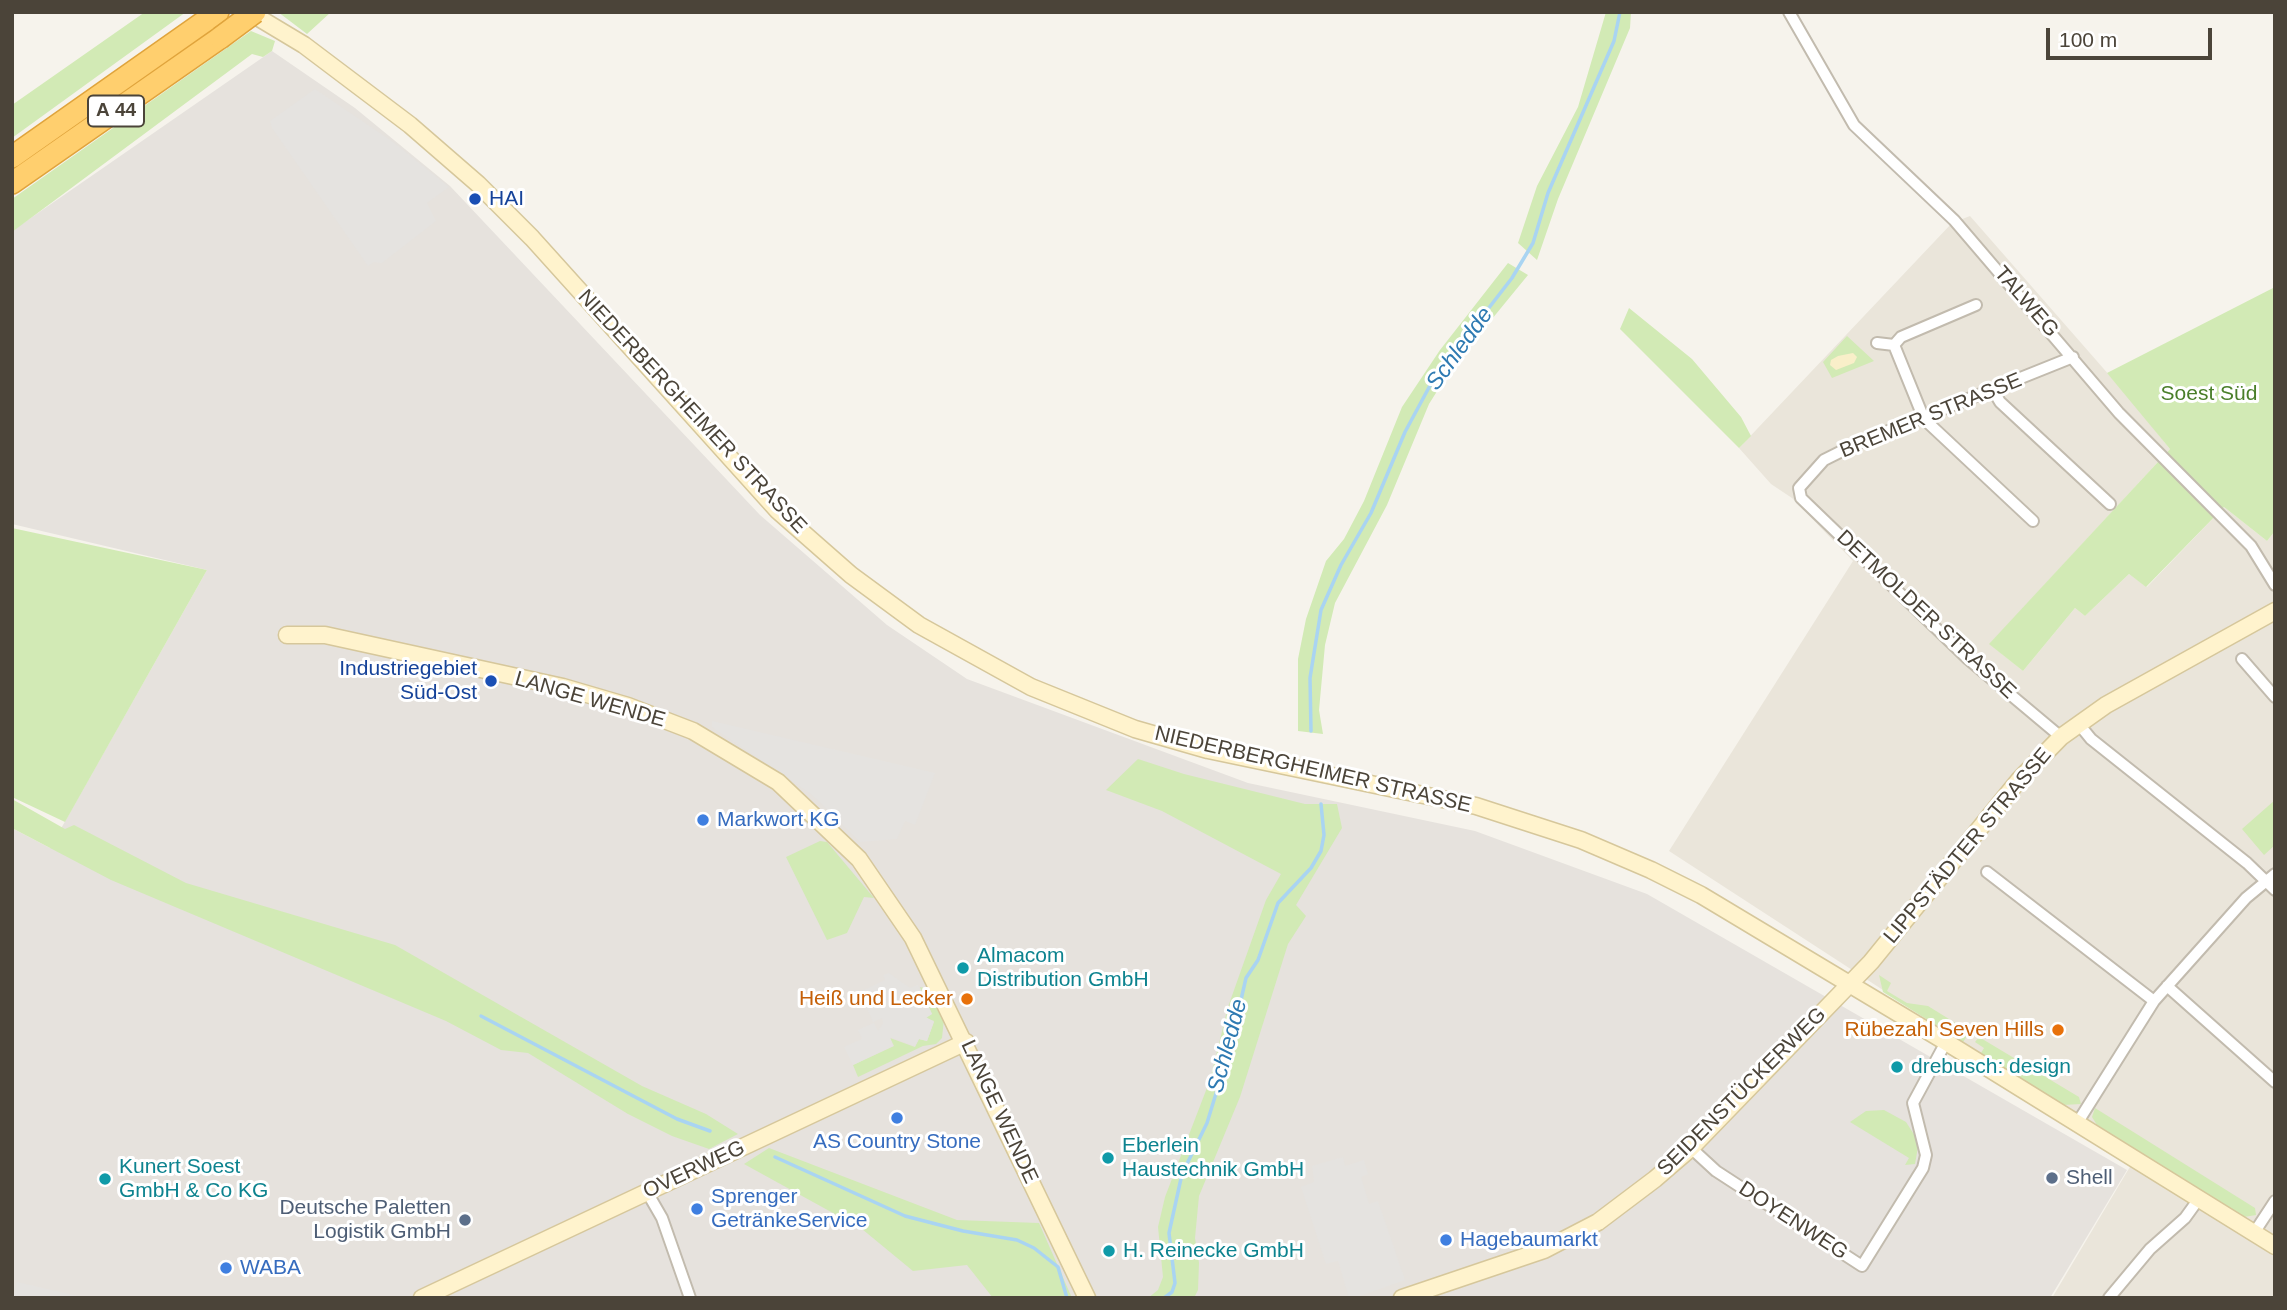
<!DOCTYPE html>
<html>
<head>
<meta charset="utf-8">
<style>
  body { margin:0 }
  #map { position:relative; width:2287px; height:1310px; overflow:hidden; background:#f6f3ec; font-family:Arial,sans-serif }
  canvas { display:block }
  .frame { position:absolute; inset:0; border:14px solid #4b4439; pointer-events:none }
  .scale { position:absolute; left:2046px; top:28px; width:166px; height:32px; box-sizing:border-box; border:4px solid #4b4439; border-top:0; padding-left:9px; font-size:21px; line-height:24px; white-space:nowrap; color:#4b4439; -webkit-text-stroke:5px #fff; paint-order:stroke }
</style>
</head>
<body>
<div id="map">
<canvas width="2287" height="1310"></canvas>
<div class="frame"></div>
<div class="scale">100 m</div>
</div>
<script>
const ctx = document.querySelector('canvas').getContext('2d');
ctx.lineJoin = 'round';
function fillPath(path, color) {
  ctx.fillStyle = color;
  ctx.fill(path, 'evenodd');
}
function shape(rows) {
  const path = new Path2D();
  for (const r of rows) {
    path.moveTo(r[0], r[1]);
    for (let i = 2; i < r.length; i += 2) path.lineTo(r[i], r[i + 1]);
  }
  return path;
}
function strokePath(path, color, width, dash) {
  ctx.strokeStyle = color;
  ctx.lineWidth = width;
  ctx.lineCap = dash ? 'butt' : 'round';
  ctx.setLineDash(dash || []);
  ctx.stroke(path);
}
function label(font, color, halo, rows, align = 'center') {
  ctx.font = font + ' Arial,sans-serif';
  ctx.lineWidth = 6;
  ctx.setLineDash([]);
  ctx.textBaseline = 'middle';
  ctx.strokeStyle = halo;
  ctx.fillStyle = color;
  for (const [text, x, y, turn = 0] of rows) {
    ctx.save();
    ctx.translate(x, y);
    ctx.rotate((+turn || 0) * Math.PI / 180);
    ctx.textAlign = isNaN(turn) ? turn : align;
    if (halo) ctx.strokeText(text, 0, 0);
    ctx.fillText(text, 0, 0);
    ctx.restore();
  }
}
fillPath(shape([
  [1970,216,2131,400,2170,449,1990,644,2023,671,2075,608,2085,616,2129,574,2147,587,2224,507,2267,541,2275,531,2275,1298,2052,1298,2137,1155,1669,851,1853,561,1792,498,1771,484,1739,448,1952,223]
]), '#eae5da');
fillPath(shape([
  [272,51,355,108,450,186,760,515,887,625,967,679,1248,783,1475,831,1647,894,2127,1170,2050,1298,12,1298,12,828,50,848,207,570,12,524,12,231]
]), '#e6e2dd');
fillPath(shape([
  [145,12,186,12,12,138,12,105],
  [278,12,331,12,307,34],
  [1606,12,1631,12,1630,28,1558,199,1537,260,1518,243,1537,186,1578,107],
  [251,31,275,41,272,51,263,57,252,54,12,232,12,199],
  [1508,263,1528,275,1451,369,1429,404,1387,505,1335,603,1325,645,1319,710,1323,734,1298,731,1298,659,1306,619,1326,561,1344,539,1364,501,1402,407,1440,350],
  [2275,287,2275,531,2267,541,2224,507,2146,587,2129,574,2085,616,2075,608,2023,671,1989,644,2170,449,2107,373],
  [1629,308,1692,359,1741,417,1751,436,1739,448,1620,329],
  [1847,336,1874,361,1832,378,1823,362],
  [12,528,207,570,65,822,12,797],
  [1138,759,1184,774,1305,804,1337,804,1342,828,1296,905,1306,916,1288,944,1240,1097,1199,1196,1195,1238,1199,1263,1198,1290,1194,1298,1148,1298,1158,1290,1163,1277,1158,1227,1165,1197,1210,1080,1228,1007,1266,900,1281,874,1162,811,1106,790],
  [12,799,65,829,74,825,186,883,395,945,642,1086,706,1114,738,1134,709,1149,672,1136,628,1114,528,1053,501,1050,446,1021,111,880,12,828],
  [2275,800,2275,845,2264,855,2242,829],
  [820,841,827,842,874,898,864,897,847,933,827,940,786,857],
  [1879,975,1891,983,1887,991,1907,1003,1928,1006,1970,1032,1963,1042,1883,992],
  [920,987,931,990,944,1019,942,1038,936,1044,923,1046,858,1077,853,1065,894,1046,890,1038,915,1047,919,1039,927,1041,934,1022,926,1017,932,1014],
  [1979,1037,2079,1097,2081,1104,2063,1105,1981,1053,1984,1048,1975,1042],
  [2095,1108,2255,1208,2256,1215,2244,1217,2097,1125,2092,1117],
  [1884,1110,1906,1122,1915,1136,1918,1147,1915,1164,1905,1165,1909,1158,1850,1122,1866,1111],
  [769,1148,957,1220,1039,1223,1072,1298,993,1298,967,1265,913,1271,862,1229,744,1164]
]), '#d2eab5');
fillPath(shape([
  [1853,353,1857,357,1854,363,1836,370,1830,365,1831,360,1838,356]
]), '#f9efc9');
fillPath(shape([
  [315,89,393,142,449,187,427,203,436,221,382,263,374,262,368,266,272,128,270,121],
  [712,721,935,773,915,825,905,821,897,839,860,842,811,794,712,727],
  [889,973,910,988,918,985,932,1014,926,1018,934,1021,927,1041,919,1039,915,1046,890,1037,893,1046,853,1065,844,1047,862,1039,858,1030,874,1023,878,1031,883,1023,882,1018,873,1022,860,992,885,980,883,975],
  [1343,1157,1345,1166,1364,1160,1368,1174,1361,1177,1369,1204,1378,1201,1405,1280,1354,1298,1349,1298,1338,1261,1326,1264,1301,1187,1314,1182,1312,1166],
  [17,1282,86,1298,13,1298]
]), '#e5e3e0');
strokePath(shape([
  [1311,731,1310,678,1321,610,1341,565,1371,513,1405,432,1433,380,1512,278,1533,243,1548,193,1614,41,1620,12],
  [481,1016,677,1119,710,1131],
  [775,1157,905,1216,963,1231,1017,1240,1034,1248,1058,1267,1067,1298],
  [1164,1298,1172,1292,1175,1283,1169,1233,1182,1174,1207,1123,1229,1051,1230,1033,1238,1013,1246,978,1258,960,1278,903,1311,868,1321,851,1324,835,1321,804]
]), '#a9d4f2', 3.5);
const street = shape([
  [1789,12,1854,125,1954,220,2119,413,2251,546,2275,585],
  [1877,343,1894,345,1901,337,1976,305],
  [1894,345,1924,419,2033,521],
  [1993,390,2000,402,2110,504],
  [2242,659,2275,697],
  [2078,723,2091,739,2247,863,2275,890],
  [2061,737,1968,659,1801,498,1799,488,1824,460,1856,444,2073,357],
  [1987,872,2154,1001],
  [2167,986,2275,1082],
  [2076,1125,2154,1001,2246,898,2275,874],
  [1691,1148,1716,1171,1862,1266,1923,1168,1926,1155,1913,1103,1946,1042],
  [647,1192,662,1218,690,1298],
  [2254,1233,2275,1201],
  [2109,1298,2150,1249,2185,1218,2198,1200]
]);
const secondary = shape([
  [249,12,304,45,410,125,478,184,532,238,777,510,851,575,919,625,1031,687,1135,729,1208,750,1476,806,1581,840,1651,870,1701,895,1946,1042,2275,1246],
  [287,635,325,635,563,687,628,706,693,731,778,782,859,859,913,938,1087,1298],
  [422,1298,966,1042],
  [1402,1298,1544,1250,1598,1222,1655,1179,1691,1148,1871,962,2019,780,2061,737,2106,705,2275,611]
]);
const highway = shape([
  [12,157,218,12],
  [12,183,220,38]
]);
strokePath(street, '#c2bbae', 14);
strokePath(secondary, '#d6c79b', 19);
strokePath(highway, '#e0a43c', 24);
strokePath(street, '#fff', 10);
strokePath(secondary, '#fff3cd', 16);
strokePath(highway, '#ffcf6e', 21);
const highwayBridge = shape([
  [220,38,255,12]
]);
strokePath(highwayBridge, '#e0a43c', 24, []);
strokePath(highwayBridge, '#ffcf6e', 21);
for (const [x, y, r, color] of [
  [475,199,7,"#1a4fb4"],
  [491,681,7,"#1a4fb4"],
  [703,820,7,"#3f7fe0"],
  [963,968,7,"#0f9aa8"],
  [967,999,7,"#e8710a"],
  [2058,1030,7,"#e8710a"],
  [1897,1067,7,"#0f9aa8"],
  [897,1118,7,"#3f7fe0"],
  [1108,1158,7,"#0f9aa8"],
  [2052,1178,7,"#5c6f8a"],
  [105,1179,7,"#0f9aa8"],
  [697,1209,7,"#3f7fe0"],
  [465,1220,7,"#5c6f8a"],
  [1446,1240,7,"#3f7fe0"],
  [1109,1251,7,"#0f9aa8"],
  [226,1268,7,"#3f7fe0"]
]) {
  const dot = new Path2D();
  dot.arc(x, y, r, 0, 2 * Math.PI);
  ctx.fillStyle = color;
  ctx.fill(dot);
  strokePath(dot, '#fff', 2.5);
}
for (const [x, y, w] of [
  [116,111,56]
]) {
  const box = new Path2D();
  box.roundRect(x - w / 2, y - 15.5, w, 31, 5);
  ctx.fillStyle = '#fff';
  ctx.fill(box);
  strokePath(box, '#4b4439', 2);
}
label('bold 19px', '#4b4439', null, [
  ["A 44",116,111]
]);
label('21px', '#164399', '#fff', [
  ["HAI",489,199],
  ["Industriegebiet",477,669,"right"],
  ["Süd-Ost",477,693,"right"]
], 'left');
label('21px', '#4b4439', '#fff', [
  ["TALWEG",2026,302,49],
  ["NIEDERBERGHEIMER STRASSE",692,412,47],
  ["BREMER STRASSE",1931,416,-22],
  ["DETMOLDER STRASSE",1926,615,43],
  ["LANGE WENDE",590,700,16],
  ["NIEDERBERGHEIMER STRASSE",1313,770,13],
  ["LIPPSTÄDTER STRASSE",1968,846,-50],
  ["SEIDENSTÜCKERWEG",1742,1092,-45],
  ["LANGE WENDE",999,1112,65],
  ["OVERWEG",694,1170,-25],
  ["DOYENWEG",1793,1221,33]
]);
label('21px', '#4a7f2a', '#fff', [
  ["Soest Süd",2209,394]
]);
label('21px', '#366cbe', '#fff', [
  ["Markwort KG",717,820],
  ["AS Country Stone",897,1142,"center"],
  ["Sprenger",711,1197],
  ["GetränkeService",711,1221],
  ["Hagebaumarkt",1460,1240],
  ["WABA",240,1268]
], 'left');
label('21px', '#0d838f', '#fff', [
  ["Almacom",977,956],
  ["Distribution GmbH",977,980],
  ["drebusch: design",1911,1067],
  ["Eberlein",1122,1146],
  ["Haustechnik GmbH",1122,1170],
  ["Kunert Soest",119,1167],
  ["GmbH & Co KG",119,1191],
  ["H. Reinecke GmbH",1123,1251]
], 'left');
label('21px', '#c56008', '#fff', [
  ["Heiß und Lecker",953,999],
  ["Rübezahl Seven Hills",2044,1030]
], 'right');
label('21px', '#4e5e75', '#fff', [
  ["Shell",2066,1178],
  ["Deutsche Paletten",451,1208,"right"],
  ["Logistik GmbH",451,1232,"right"]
], 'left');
label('italic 23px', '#2e7ab2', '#fff', [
  ["Schledde",1460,349,-54],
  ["Schledde",1228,1046,-75]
]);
</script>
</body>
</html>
